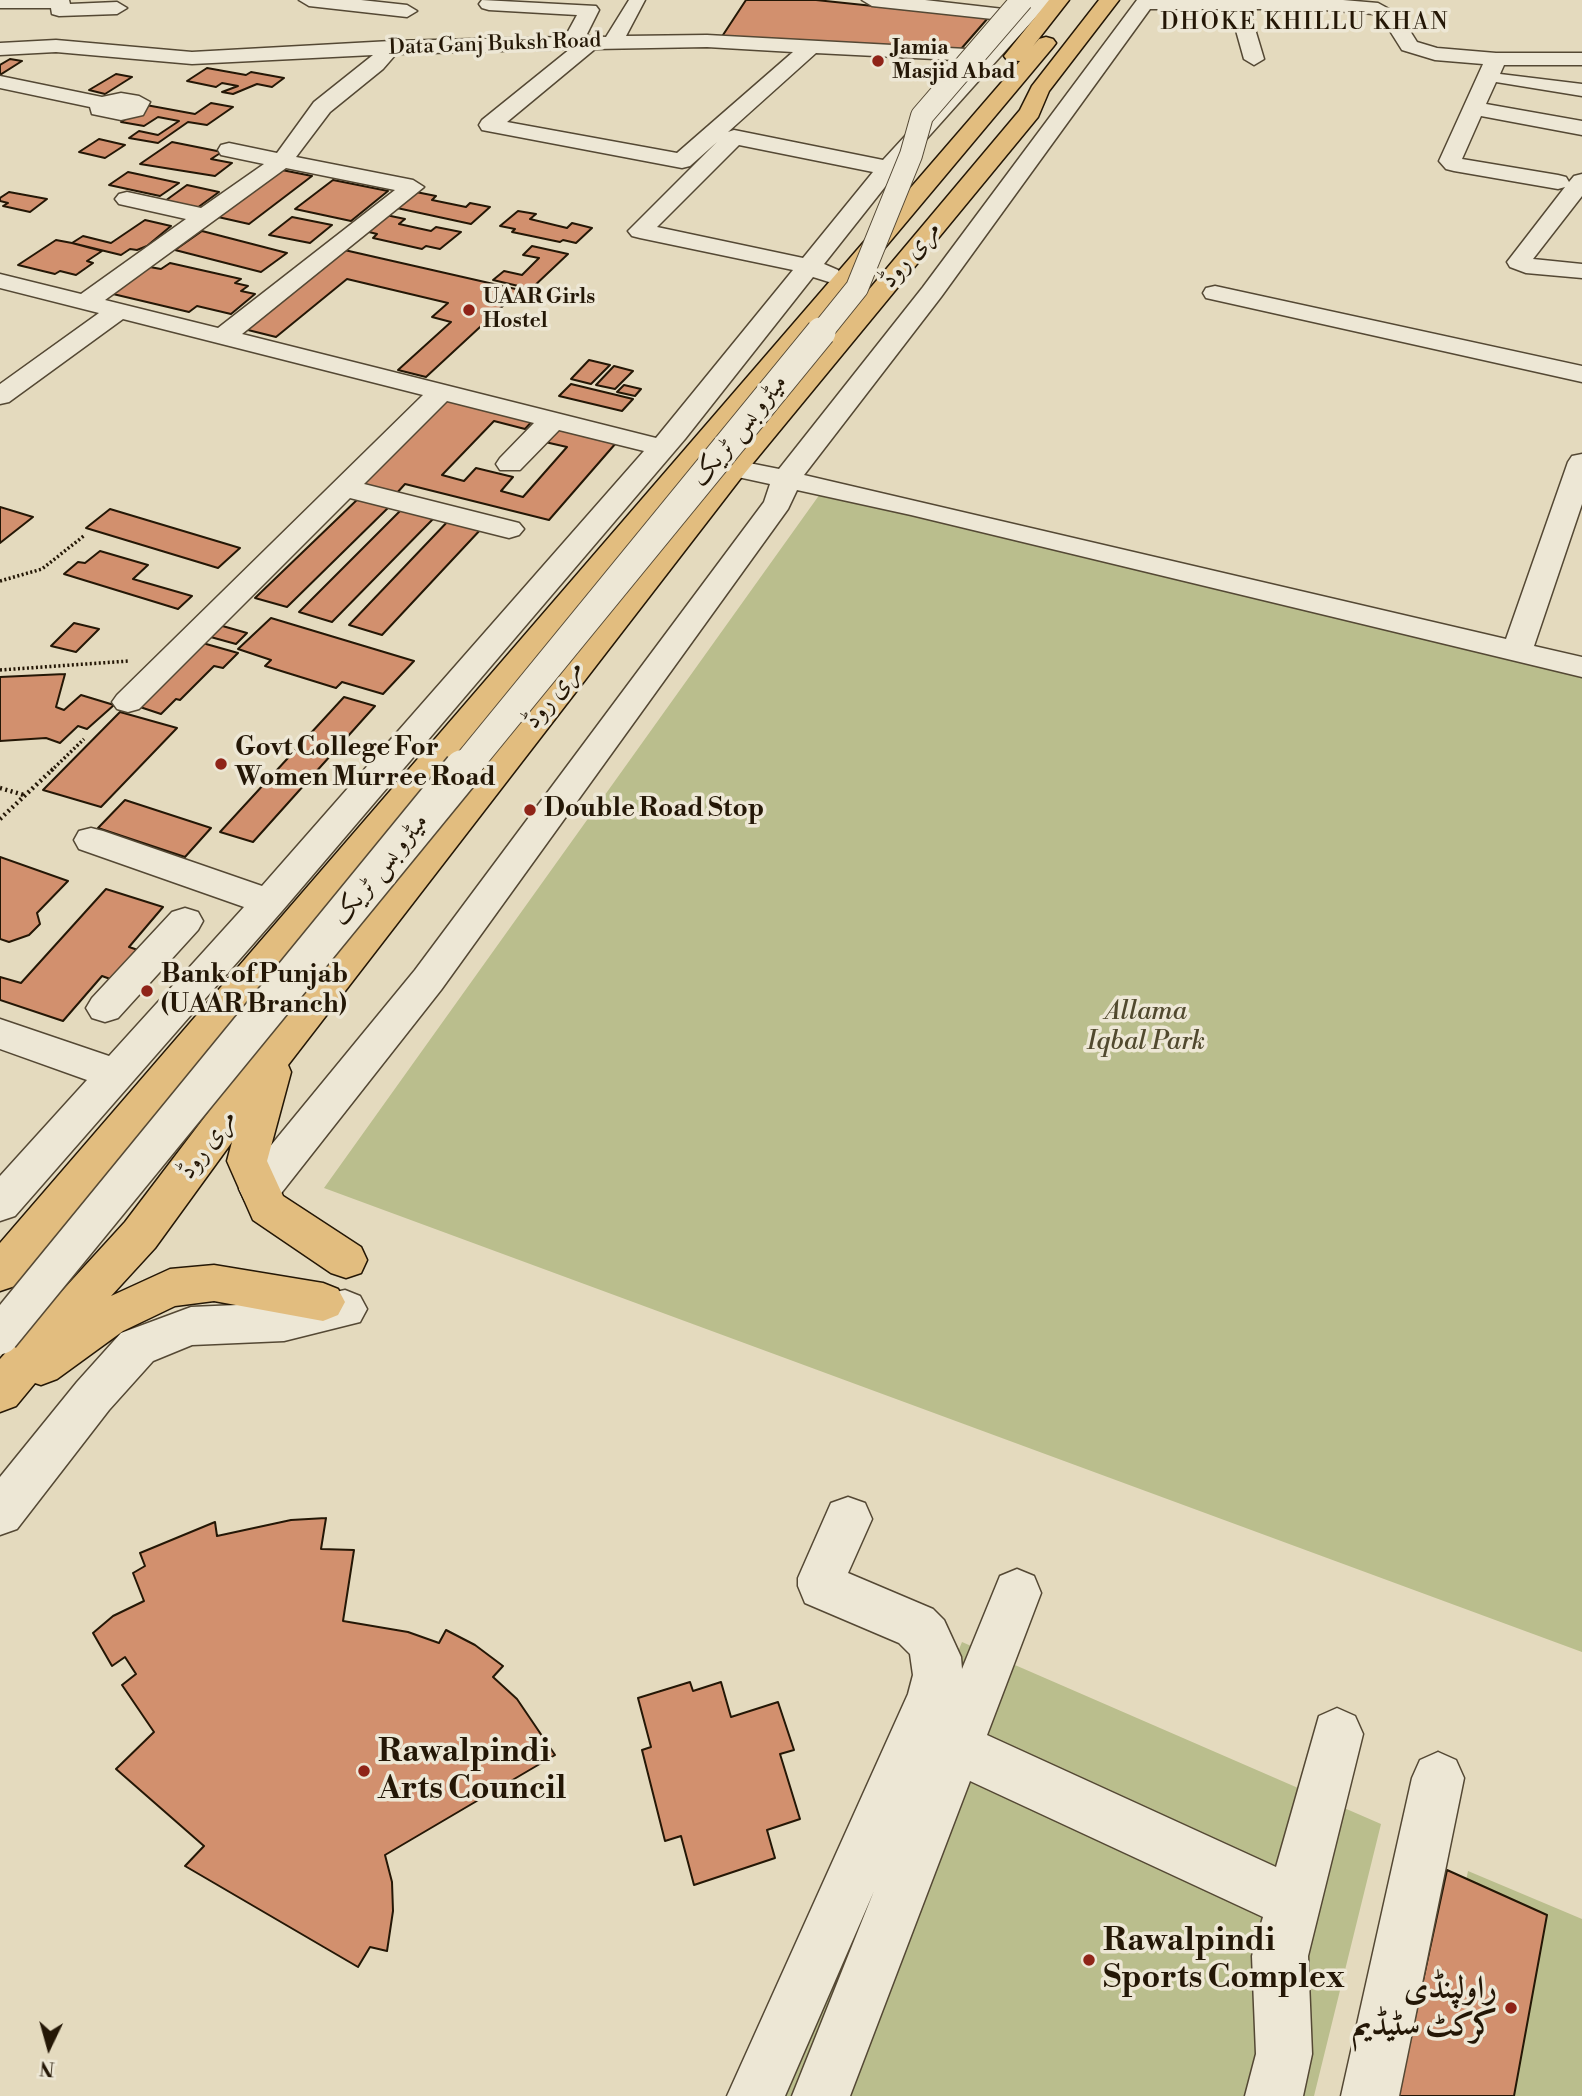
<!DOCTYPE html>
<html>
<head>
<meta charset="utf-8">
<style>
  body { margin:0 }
  #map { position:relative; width:1582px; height:2096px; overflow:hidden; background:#e4dabe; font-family:"Libre Bodoni",serif }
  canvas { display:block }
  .north { position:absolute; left:14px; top:2012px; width:70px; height:70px; -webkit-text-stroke:5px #ede7d5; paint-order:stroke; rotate:185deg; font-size:19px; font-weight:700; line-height:28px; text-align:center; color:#241706 }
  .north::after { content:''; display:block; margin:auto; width:24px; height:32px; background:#241706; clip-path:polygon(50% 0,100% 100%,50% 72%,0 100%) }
</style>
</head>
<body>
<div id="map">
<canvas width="1582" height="2096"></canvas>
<div class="north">N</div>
</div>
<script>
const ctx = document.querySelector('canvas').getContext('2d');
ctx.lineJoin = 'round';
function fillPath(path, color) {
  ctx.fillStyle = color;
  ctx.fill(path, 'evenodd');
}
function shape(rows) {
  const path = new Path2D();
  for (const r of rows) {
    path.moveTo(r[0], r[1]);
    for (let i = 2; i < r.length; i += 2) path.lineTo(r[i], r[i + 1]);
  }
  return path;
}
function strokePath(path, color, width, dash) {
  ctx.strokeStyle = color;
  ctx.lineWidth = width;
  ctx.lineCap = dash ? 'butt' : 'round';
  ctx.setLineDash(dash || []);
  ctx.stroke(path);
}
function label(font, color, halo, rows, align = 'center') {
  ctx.font = font + ' "Libre Bodoni",Amiri,serif';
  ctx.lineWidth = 7;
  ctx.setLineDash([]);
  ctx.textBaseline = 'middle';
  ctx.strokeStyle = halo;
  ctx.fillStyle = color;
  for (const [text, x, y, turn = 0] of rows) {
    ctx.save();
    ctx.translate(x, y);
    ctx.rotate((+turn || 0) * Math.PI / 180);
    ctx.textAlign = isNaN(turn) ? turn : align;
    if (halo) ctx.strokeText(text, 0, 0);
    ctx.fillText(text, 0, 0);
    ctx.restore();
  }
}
fillPath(shape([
  [825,487,1582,668,1582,1652,324,1188],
  [962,1642,1381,1824,1314,2096,776,2096],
  [1468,1871,1582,1919,1582,2096,1423,2096]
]), '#babe8d');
const building = shape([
  [746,0,816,0,988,18,961,49,721,38,746,0],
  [10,59,22,61,0,75,0,65,10,59],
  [207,68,246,75,251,72,284,78,272,87,257,84,233,94,222,92,238,86,222,83,216,87,187,81,207,68],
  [116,74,132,77,105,94,89,90,116,74],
  [211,103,233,107,207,125,188,122,158,143,129,138,139,131,158,135,179,121,158,117,144,126,121,122,146,105,195,114,211,103],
  [99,139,125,145,105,158,79,152,99,139],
  [172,142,222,152,211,159,232,163,215,176,140,164,172,142],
  [282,170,312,176,249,224,218,217,282,170],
  [128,172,179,183,160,196,109,185,128,172],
  [333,180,388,191,351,221,295,209,333,180],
  [187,185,219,192,197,208,165,201,187,185],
  [9,192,47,199,30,212,3,206,8,203,0,201,0,198,9,192],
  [416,192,436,196,432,200,466,207,470,203,490,207,471,224,397,208,416,192],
  [518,211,536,214,530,219,567,228,572,223,592,228,576,243,563,240,560,242,512,232,515,229,500,226,518,211],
  [386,215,405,219,399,224,431,231,436,227,461,232,440,249,426,246,422,249,373,238,377,234,365,231,386,215],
  [292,217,332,225,310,243,269,235,292,217],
  [145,220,171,226,147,246,137,250,130,249,121,255,72,243,83,236,111,243,145,220],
  [202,231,287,253,261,272,175,250,202,231],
  [56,240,72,243,102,251,87,261,93,263,76,275,60,271,55,274,18,265,56,240],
  [532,246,568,254,531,289,493,280,504,271,522,275,539,258,523,255,532,246],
  [340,249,520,290,426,377,398,370,451,322,432,317,448,303,347,279,276,337,240,328,340,249],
  [170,263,241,279,235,283,248,286,241,291,255,294,231,314,197,306,189,312,113,294,124,286,119,285,144,266,161,269,170,263],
  [589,360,610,365,591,384,571,379,589,360],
  [614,366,633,371,615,389,596,385,614,366],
  [571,384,633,399,622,411,559,396,571,384],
  [624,385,641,389,635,396,617,392,624,385],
  [444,396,536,417,525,429,494,421,442,475,464,481,476,468,513,477,501,491,523,497,567,447,545,442,557,429,616,443,549,520,405,484,396,494,355,484,444,396],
  [361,496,392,504,287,607,255,598,361,496],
  [0,507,33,517,0,543,0,507],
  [403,508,435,517,332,622,299,612,403,508],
  [110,509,240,548,218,568,86,528,110,509],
  [450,519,482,528,382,635,349,625,450,519],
  [100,551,148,565,133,579,192,596,178,609,64,574,78,562,85,563,100,551],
  [271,618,414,661,383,694,342,682,336,688,265,666,271,660,238,649,271,618],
  [74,623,99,629,76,652,51,646,74,623],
  [219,625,247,633,236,644,207,636,219,625],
  [199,642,238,653,223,668,214,666,180,700,176,699,161,714,134,705,199,642],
  [65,674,56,707,64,710,81,695,114,705,87,729,78,726,60,743,46,738,0,741,0,677,65,674],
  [344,697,375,706,253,842,220,832,344,697],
  [120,712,177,728,101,807,43,790,120,712],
  [125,800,211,828,185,857,98,828,125,800],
  [0,857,68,881,37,913,40,924,29,935,9,942,0,939,0,857],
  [106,889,163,907,129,947,138,950,113,980,102,976,63,1021,0,1000,0,977,21,983,106,889],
  [326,1518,321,1549,354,1550,343,1621,408,1632,439,1643,446,1630,475,1645,503,1666,493,1677,517,1699,555,1755,385,1855,392,1882,393,1911,387,1951,370,1947,358,1967,185,1866,204,1846,116,1769,154,1732,122,1685,136,1674,125,1657,112,1666,93,1633,113,1616,144,1601,133,1573,145,1566,140,1553,215,1522,217,1536,291,1520,326,1518],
  [690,1682,693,1691,721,1682,731,1717,778,1702,794,1750,780,1754,800,1819,767,1830,775,1858,694,1885,681,1836,665,1841,642,1750,651,1747,638,1698,690,1682],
  [1447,1870,1547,1915,1514,2096,1398,2096,1447,1870]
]);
fillPath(building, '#d2906e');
strokePath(building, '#241706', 2);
const minor = shape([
  [0,0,69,0,70,4,117,2,127,8,117,14,59,16,52,14,51,8,0,8,0,0],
  [299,0,361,0,407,5,417,11,407,17,309,6,299,0],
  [482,0,596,6,599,10,586,36,606,37,629,0,645,0,626,36,707,35,985,50,1011,21,872,6,862,0,925,0,1021,11,1030,0,1051,0,896,173,824,264,838,270,841,275,838,280,829,282,813,277,685,439,282,911,15,1216,0,1221,0,1176,87,1080,0,1049,0,1019,109,1056,244,907,79,849,74,840,79,831,91,828,103,831,262,886,644,451,559,430,520,470,500,470,496,464,500,458,534,423,447,401,364,484,519,523,524,529,519,535,509,538,350,498,139,709,128,712,117,709,112,702,117,695,423,395,123,319,9,402,0,404,0,384,99,313,0,288,0,274,81,294,186,219,119,204,115,199,119,194,127,192,201,208,264,164,221,155,218,150,221,145,229,143,277,153,314,102,373,55,192,64,56,52,0,55,0,43,56,40,192,52,391,41,565,37,577,15,489,10,482,8,479,4,482,0],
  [707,47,793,52,677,153,507,122,595,49,707,47],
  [570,49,482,120,479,125,482,130,682,168,690,166,717,142,628,231,632,236,640,238,793,270,656,438,242,334,424,187,413,180,296,157,330,112,383,69,396,54,570,49],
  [816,53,974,61,883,160,734,130,728,132,816,53],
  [739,145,873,172,803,258,657,227,739,145],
  [286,168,395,190,218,328,105,300,286,168],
  [1137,0,1343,0,1378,3,1400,15,1417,42,1437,48,1496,53,1582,53,1582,65,1504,65,1500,74,1582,84,1582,96,1496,82,1486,104,1582,121,1582,135,1481,116,1462,159,1558,175,1566,177,1569,182,1574,176,1582,174,1582,196,1533,259,1582,264,1582,278,1526,273,1510,267,1507,262,1565,187,1558,189,1454,171,1446,169,1439,161,1483,64,1435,60,1402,50,1385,23,1373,14,1312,9,1249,9,1264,59,1254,65,1244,59,1230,9,1150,9,941,297,804,475,1506,639,1568,462,1572,456,1582,454,1582,504,1534,646,1582,657,1582,677,911,515,797,490,788,509,441,990,275,1201,260,1206,245,1201,239,1189,245,1177,415,970,764,502,770,484,724,474,720,468,724,462,734,460,779,469,923,287,1137,0],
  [0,76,102,97,121,93,139,96,150,102,143,115,121,120,92,114,90,107,0,88,0,76],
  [1215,286,1582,366,1582,382,1206,298,1203,293,1206,288,1215,286],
  [185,908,198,912,203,921,198,930,118,1018,105,1022,92,1018,86,1008,92,998,172,912,185,908],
  [345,1290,360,1296,367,1309,360,1322,284,1341,192,1345,153,1361,109,1410,17,1529,0,1535,0,1477,77,1382,121,1333,191,1307,284,1303,345,1290],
  [848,1497,865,1503,872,1519,848,1573,933,1609,944,1620,961,1657,962,1669,1000,1576,1017,1569,1034,1576,1041,1593,987,1735,1276,1867,1319,1716,1337,1708,1355,1716,1363,1734,1308,1956,1312,2054,1303,2096,1245,2096,1256,2054,1252,1956,1263,1917,970,1781,850,2096,792,2096,874,1891,785,2096,727,2096,908,1694,913,1675,910,1654,899,1643,805,1603,798,1586,798,1578,831,1503,848,1497],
  [1438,1752,1456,1760,1464,1778,1399,2096,1341,2096,1412,1778,1420,1760,1438,1752]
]);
const major = shape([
  [1049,0,1069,0,1033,46,1039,39,1046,37,1053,39,1056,43,1053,47,15,1286,0,1291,0,1243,1020,61,1007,60,1004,56,1049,0],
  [1099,0,1119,0,1049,91,1038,117,744,474,288,1065,291,1072,267,1161,283,1196,361,1247,367,1260,361,1273,346,1278,331,1273,253,1220,227,1161,232,1142,155,1248,111,1296,170,1269,214,1265,323,1283,338,1289,345,1302,338,1315,323,1321,214,1301,175,1306,123,1331,57,1379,41,1385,35,1383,16,1406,0,1412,0,1359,125,1222,264,1039,724,462,1020,110,1032,86,1099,0]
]);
strokePath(minor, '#544834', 3);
strokePath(major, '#241706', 3);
strokePath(shape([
  [0,581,42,569,85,535],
  [0,670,129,661],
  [51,771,84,739]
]), '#241706', 3.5, [2, 2.5]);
strokePath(shape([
  [0,788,24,795],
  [0,819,53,769]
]), '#241706', 4.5, [2, 3.5]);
fillPath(minor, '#ede7d5');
fillPath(major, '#e2bd7f');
const minorBridgeFar2 = shape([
  [820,334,857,288,911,155,922,116,1022,0]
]);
const minorBridgeFar1 = shape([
  [462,771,821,332]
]);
const minorBridge = shape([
  [0,1335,463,769]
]);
strokePath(minorBridgeFar2, '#544834', 24, []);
strokePath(minorBridgeFar1, '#544834', 31, []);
strokePath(minorBridge, '#544834', 41, []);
strokePath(minorBridgeFar2, '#ede7d5', 22);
strokePath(minorBridgeFar1, '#ede7d5', 29);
strokePath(minorBridge, '#ede7d5', 38);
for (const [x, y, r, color] of [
  [878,61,7,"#8f2418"],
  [469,310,7,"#8f2418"],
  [221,764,7,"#8f2418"],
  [530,810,7,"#8f2418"],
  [147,991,7,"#8f2418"],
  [364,1771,7,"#8f2418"],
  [1089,1960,7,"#8f2418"],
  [1511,2008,7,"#8f2418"]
]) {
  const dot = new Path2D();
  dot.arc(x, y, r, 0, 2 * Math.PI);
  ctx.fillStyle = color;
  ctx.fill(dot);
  strokePath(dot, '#ede7d5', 2.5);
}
label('21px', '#241706', '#ede7d5', [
  ["Data Ganj Buksh Road",495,45,-2]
]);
label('bold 21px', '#241706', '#ede7d5', [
  ["Jamia",892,49],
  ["Masjid Abad",892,73],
  ["UAAR Girls",483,298],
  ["Hostel",483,322]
], 'left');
ctx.letterSpacing = '2px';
label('23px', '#241706', '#ede7d5', [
  ["DHOKE KHILLU KHAN",1305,23]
]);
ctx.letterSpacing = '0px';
label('26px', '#241706', '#ede7d5', [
  ["مری روڈ",911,255,-50],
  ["میٹرو بس ٹریک",740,431,-51],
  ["مری روڈ",554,695,-52],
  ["میٹرو بس ٹریک",381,870,-51],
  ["مری روڈ",208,1145,-54]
]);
label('bold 26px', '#241706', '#ede7d5', [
  ["Govt College For",235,749],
  ["Women Murree Road",235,779],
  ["Double Road Stop",544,810],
  ["Bank of Punjab",161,976],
  ["(UAAR Branch)",161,1006]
], 'left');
label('italic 26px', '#51492e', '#ede7d5', [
  ["Allama",1146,1013],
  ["Iqbal Park",1146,1043]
]);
label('bold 32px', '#241706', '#ede7d5', [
  ["Rawalpindi",378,1753],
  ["Arts Council",378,1790],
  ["Rawalpindi",1103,1942],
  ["Sports Complex",1103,1979],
  ["راولپنڈی",1497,1990,"right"],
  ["کرکٹ سٹیڈیم",1497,2027,"right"]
], 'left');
</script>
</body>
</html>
